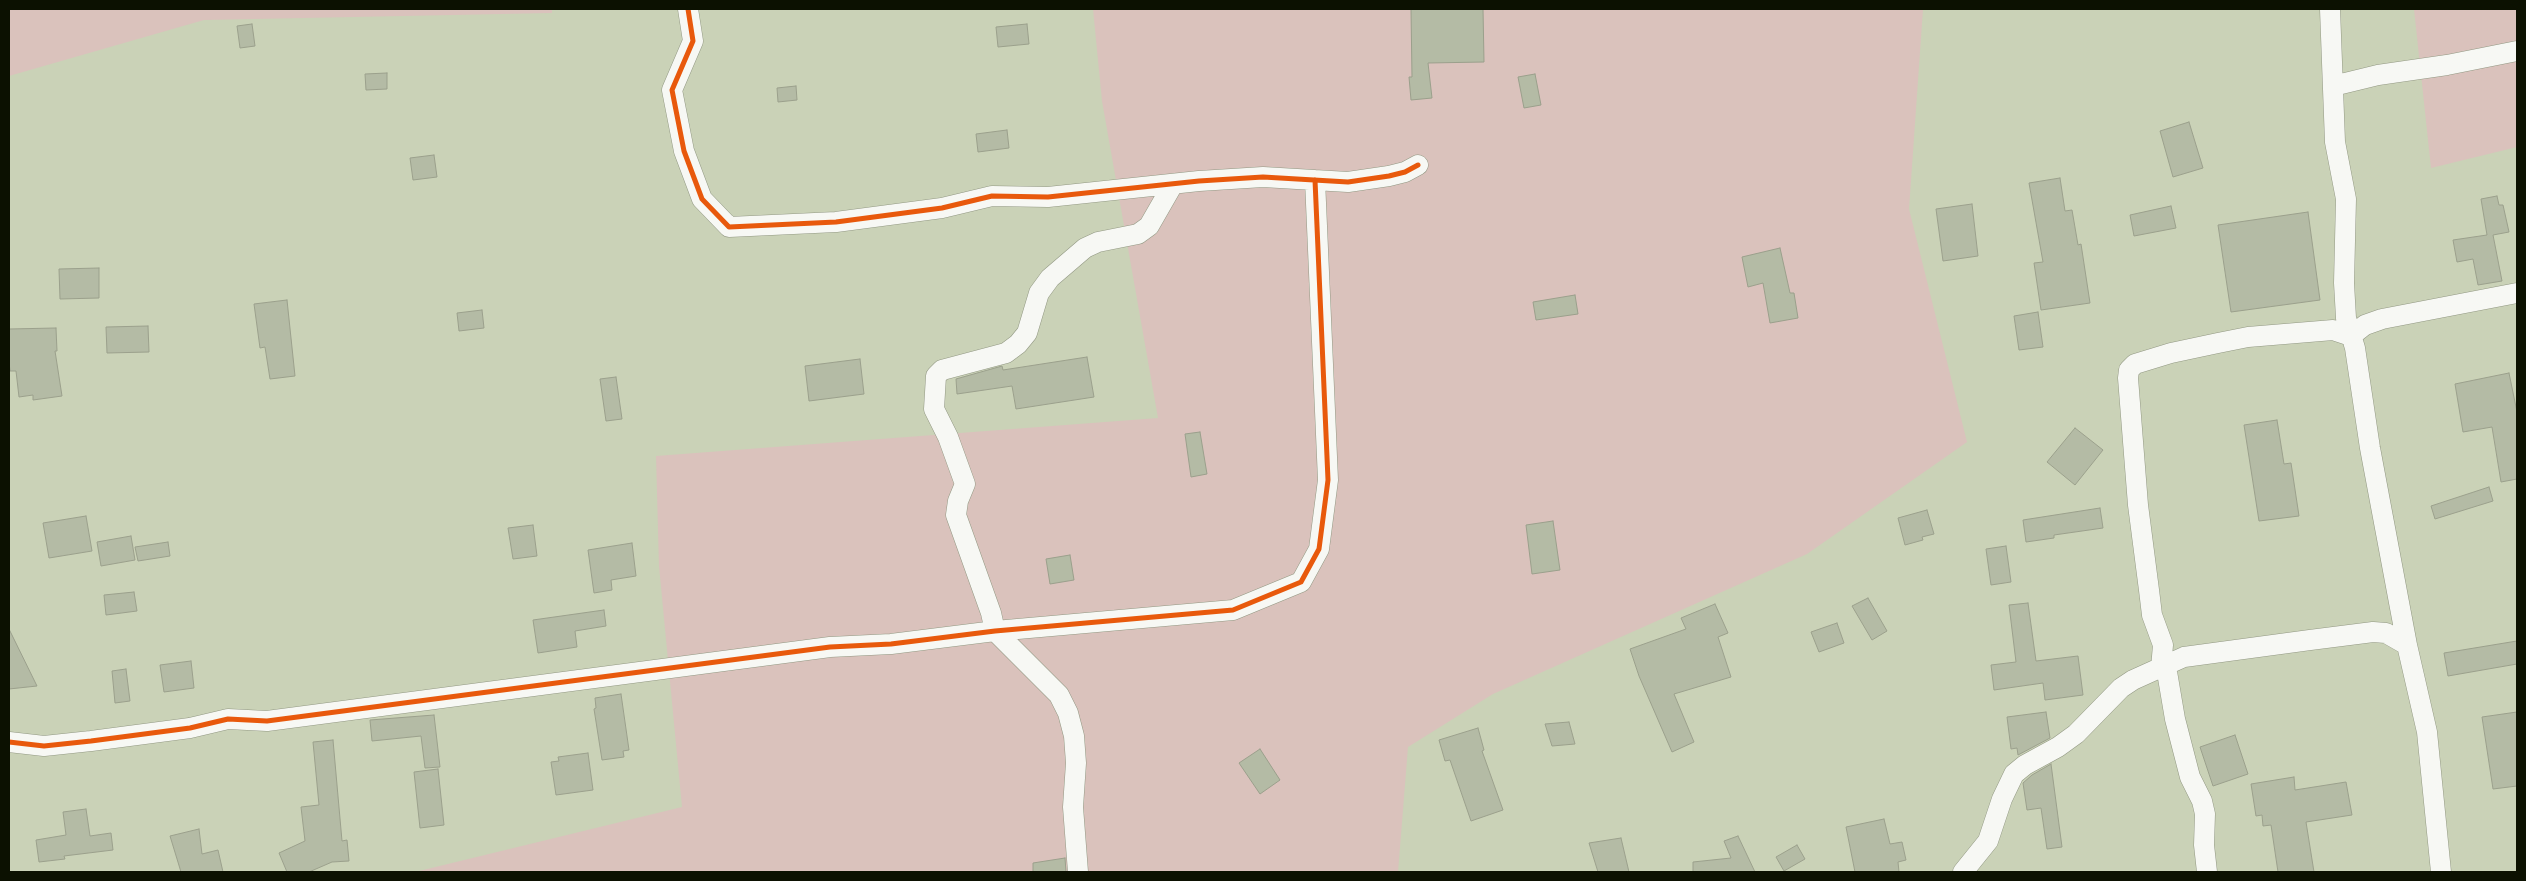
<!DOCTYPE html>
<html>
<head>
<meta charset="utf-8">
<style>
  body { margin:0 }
  #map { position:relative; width:2526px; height:881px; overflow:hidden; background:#cad2b7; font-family:"Roboto Condensed",sans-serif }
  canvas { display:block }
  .frame { position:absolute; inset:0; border:10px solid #0c1101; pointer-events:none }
</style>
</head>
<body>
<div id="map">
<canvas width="2526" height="881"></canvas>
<div class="frame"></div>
</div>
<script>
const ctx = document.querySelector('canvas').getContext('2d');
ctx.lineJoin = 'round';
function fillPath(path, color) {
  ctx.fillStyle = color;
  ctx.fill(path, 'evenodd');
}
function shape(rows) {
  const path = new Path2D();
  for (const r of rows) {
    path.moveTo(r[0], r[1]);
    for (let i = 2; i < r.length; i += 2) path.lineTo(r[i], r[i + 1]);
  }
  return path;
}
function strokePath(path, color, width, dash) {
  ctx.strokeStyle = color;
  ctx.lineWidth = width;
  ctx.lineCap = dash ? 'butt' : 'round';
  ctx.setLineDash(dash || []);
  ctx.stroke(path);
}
fillPath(shape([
  [9,9,552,9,552,13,204,20,9,76],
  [1093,9,1923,9,1909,209,1967,442,1807,554,1493,694,1408,747,1398,872,415,872,682,807,659,566,656,456,1158,418,1102,101],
  [2414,9,2517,9,2517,147,2431,168]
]), '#dac2bc');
const building = shape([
  [1411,9,1483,9,1484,62,1428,63,1432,98,1411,100,1409,77,1412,77,1411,9],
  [252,24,255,46,240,48,237,26,252,24],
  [1027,24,1029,44,998,47,996,27,1027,24],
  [387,73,387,89,366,90,365,74,387,73],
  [1535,74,1541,105,1524,108,1518,77,1535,74],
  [796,86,797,100,778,102,777,88,796,86],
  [2189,122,2203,168,2173,177,2160,131,2189,122],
  [1007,130,1009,148,978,152,976,134,1007,130],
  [434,155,437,177,413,180,410,158,434,155],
  [2060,178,2065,211,2072,210,2078,245,2081,244,2090,303,2041,310,2034,263,2043,262,2029,183,2060,178],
  [2497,196,2499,205,2503,205,2509,232,2493,235,2502,281,2478,285,2473,259,2457,262,2453,240,2487,235,2481,199,2497,196],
  [1972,204,1978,256,1943,261,1936,209,1972,204],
  [2171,206,2176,228,2134,236,2130,215,2171,206],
  [2308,212,2320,300,2231,312,2218,225,2308,212],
  [1780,248,1790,293,1794,293,1798,318,1770,323,1763,283,1748,287,1742,257,1780,248],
  [99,268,99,298,60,299,59,269,99,268],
  [1575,295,1578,314,1536,320,1533,302,1575,295],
  [287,300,295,376,270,379,265,347,260,348,254,304,287,300],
  [482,310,484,328,459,331,457,313,482,310],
  [2038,312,2043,347,2019,350,2014,316,2038,312],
  [148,326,149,352,107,353,106,327,148,326],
  [56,328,57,351,55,351,62,396,33,400,33,395,19,397,16,371,10,371,9,362,9,329,56,328],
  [1087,357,1094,397,1016,409,1012,386,957,394,956,379,1002,366,1003,370,1087,357],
  [860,359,864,394,809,401,805,366,860,359],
  [2509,373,2517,412,2517,479,2501,482,2492,427,2463,432,2455,384,2509,373],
  [616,377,622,419,606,421,600,379,616,377],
  [2277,420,2284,464,2291,463,2299,516,2259,521,2244,425,2277,420],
  [2075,428,2103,450,2075,485,2047,462,2075,428],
  [1200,432,1207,474,1191,477,1185,434,1200,432],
  [2489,487,2493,501,2435,519,2431,506,2489,487],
  [2100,508,2103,528,2054,535,2054,538,2026,542,2023,520,2100,508],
  [1927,510,1934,534,1922,537,1923,540,1905,545,1898,518,1927,510],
  [86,516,92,551,49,558,43,523,86,516],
  [1553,521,1560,570,1532,574,1526,525,1553,521],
  [533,525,537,556,513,559,508,528,533,525],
  [131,536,135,560,101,566,97,542,131,536],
  [168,542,170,556,138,561,135,547,168,542],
  [632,543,636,576,611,580,612,590,594,593,588,550,632,543],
  [2006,546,2011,582,1991,585,1986,549,2006,546],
  [1070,555,1074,580,1050,584,1046,559,1070,555],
  [134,592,137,611,106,615,104,595,134,592],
  [1868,598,1887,631,1872,640,1852,606,1868,598],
  [2028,603,2036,661,2078,656,2083,695,2045,700,2043,683,1994,690,1991,665,2016,662,2009,605,2028,603],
  [1715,604,1728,633,1718,637,1731,677,1674,694,1694,742,1672,752,1639,676,1630,649,1686,629,1681,618,1715,604],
  [604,610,606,626,575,631,577,647,538,653,533,620,604,610],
  [1837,623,1844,643,1819,652,1811,632,1837,623],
  [9,629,37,686,9,689,9,629],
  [2517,641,2517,664,2448,676,2444,653,2517,641],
  [191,661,194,688,164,692,160,665,191,661],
  [126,669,130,701,115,703,112,671,126,669],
  [621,694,629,750,623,751,624,757,602,760,594,709,596,708,595,698,621,694],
  [2046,712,2050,738,2018,755,2017,748,2011,749,2007,717,2046,712],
  [2517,712,2517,786,2493,789,2482,717,2517,712],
  [434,715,440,767,425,768,421,736,372,741,370,720,434,715],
  [1569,722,1575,744,1552,746,1545,724,1569,722],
  [1478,728,1484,750,1482,751,1503,810,1471,821,1450,760,1445,761,1439,740,1478,728],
  [2235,735,2248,774,2213,786,2200,747,2235,735],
  [333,740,342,841,347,840,349,861,332,862,309,872,287,872,279,853,305,841,301,807,319,805,313,742,333,740],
  [1260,749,1280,780,1260,794,1239,763,1260,749],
  [588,753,593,790,556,795,551,762,559,761,558,757,588,753],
  [2051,764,2062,847,2047,849,2041,808,2027,810,2023,783,2032,775,2051,764],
  [438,769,444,825,420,828,414,772,438,769],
  [2294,777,2295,790,2346,782,2352,815,2306,822,2314,872,2278,872,2271,825,2263,826,2262,815,2256,816,2251,784,2294,777],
  [86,809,90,836,111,833,113,850,64,856,65,859,39,862,36,840,66,835,63,812,86,809],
  [1884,819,1890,844,1902,842,1906,860,1898,862,1899,872,1855,872,1846,827,1884,819],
  [199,829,202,854,218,850,223,872,181,872,170,836,199,829],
  [1738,836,1755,872,1693,872,1693,862,1731,858,1724,841,1738,836],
  [1621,838,1629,872,1598,872,1589,843,1621,838],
  [1797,845,1805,859,1784,871,1776,857,1797,845],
  [1065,858,1066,872,1033,872,1033,863,1065,858]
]);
fillPath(building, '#b4bba5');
strokePath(building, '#9ba08c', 1);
const minor = shape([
  [688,9,693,41,672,90,684,151,702,199,729,227,836,222,942,208,992,196,1048,197,1199,181,1263,177,1348,182,1389,176,1405,172,1418,165],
  [2330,9,2335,142,2346,199,2344,283,2346,318,2355,348,2370,448,2407,645,2427,732,2441,872],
  [2333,86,2378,75,2447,65,2517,51],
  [2166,666,2175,719,2190,777,2202,801,2205,814,2204,845,2207,872],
  [2161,668,2163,645,2152,615,2149,590,2138,505,2128,378,2129,370,2135,364,2171,353,2218,343,2248,337,2333,330,2351,336,2365,325,2382,319,2517,293],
  [9,742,44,746,91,741,190,728,228,719,267,721,830,647,891,644,995,631,1233,610,1301,582,1319,549,1328,480,1315,180],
  [1078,872,1073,807,1076,763,1074,736,1068,713,1059,695,995,631,991,613,956,515,958,501,965,484,948,437,934,409,936,376,942,370,1006,353,1018,344,1027,333,1039,293,1050,278,1085,248,1098,242,1138,234,1149,226,1172,186],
  [1963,872,1988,841,2002,799,2014,774,2025,765,2058,747,2076,734,2121,688,2133,680,2184,657,2310,640,2373,632,2386,633,2407,645]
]);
strokePath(minor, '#929883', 21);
strokePath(minor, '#f7f8f4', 20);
strokePath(shape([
  [688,9,693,41,672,90,684,151,702,199,729,227,836,222,942,208,992,196,1048,197,1199,181,1263,177,1348,182,1389,176,1405,172,1418,165],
  [9,742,44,746,91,741,190,728,228,719,267,721,830,647,891,644,995,631,1233,610,1301,582,1319,549,1328,480,1315,180]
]), '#e8590c', 5);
</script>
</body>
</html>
